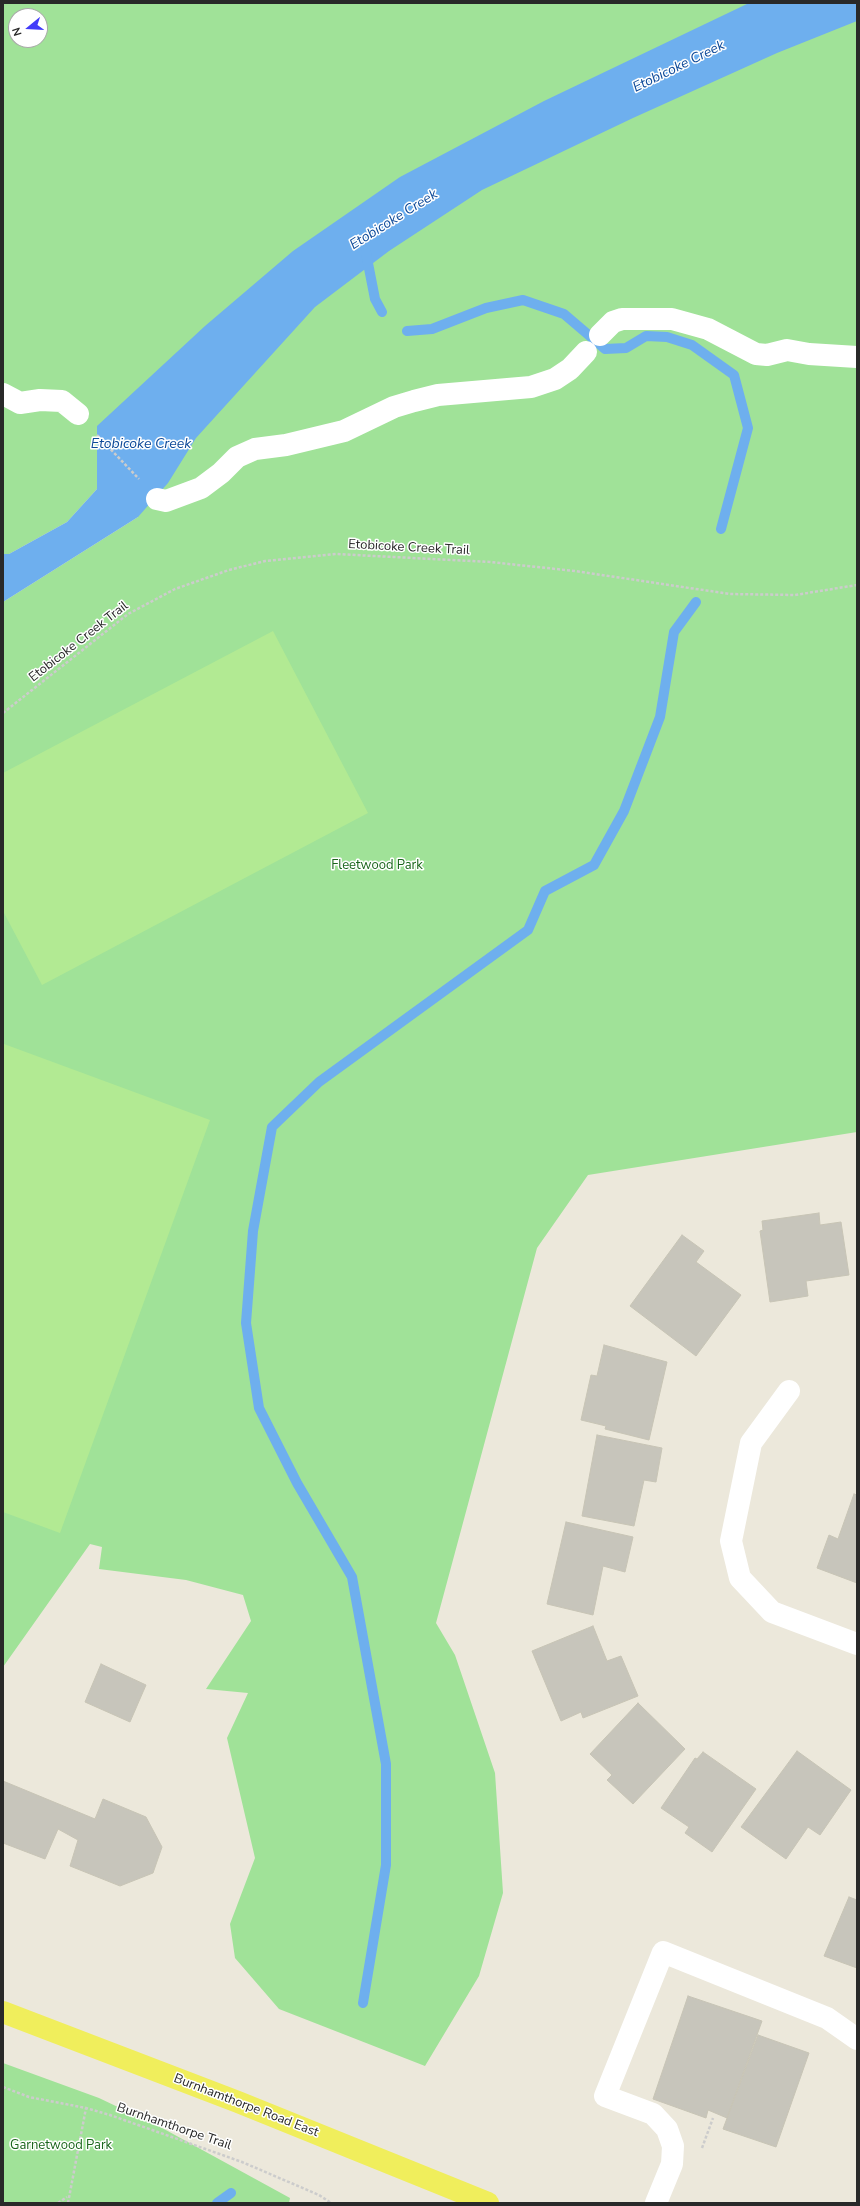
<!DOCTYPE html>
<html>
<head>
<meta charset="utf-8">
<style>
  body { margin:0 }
  #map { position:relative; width:860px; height:2206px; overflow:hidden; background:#ece8db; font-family:"Nunito Sans",sans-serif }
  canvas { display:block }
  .frame { position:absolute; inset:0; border:4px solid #292929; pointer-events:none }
  .north { position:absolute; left:8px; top:8px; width:40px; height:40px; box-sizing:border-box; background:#fff; border:1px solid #a9a9a9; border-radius:50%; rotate:252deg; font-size:11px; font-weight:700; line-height:16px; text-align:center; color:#292929 }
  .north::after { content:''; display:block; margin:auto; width:14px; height:18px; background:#423bf9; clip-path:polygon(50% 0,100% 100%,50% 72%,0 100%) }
</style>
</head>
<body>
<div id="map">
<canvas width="860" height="2206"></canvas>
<div class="frame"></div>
<div class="north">N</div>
</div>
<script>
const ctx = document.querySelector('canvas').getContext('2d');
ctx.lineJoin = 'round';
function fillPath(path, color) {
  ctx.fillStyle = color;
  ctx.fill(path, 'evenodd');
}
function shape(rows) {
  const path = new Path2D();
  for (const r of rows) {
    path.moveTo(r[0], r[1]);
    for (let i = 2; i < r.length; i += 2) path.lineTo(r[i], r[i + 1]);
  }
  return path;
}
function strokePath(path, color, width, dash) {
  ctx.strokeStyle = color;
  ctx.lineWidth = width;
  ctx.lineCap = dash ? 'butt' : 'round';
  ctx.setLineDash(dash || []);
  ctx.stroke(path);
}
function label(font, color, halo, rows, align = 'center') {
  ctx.font = font + ' "Nunito Sans",sans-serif';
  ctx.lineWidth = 3;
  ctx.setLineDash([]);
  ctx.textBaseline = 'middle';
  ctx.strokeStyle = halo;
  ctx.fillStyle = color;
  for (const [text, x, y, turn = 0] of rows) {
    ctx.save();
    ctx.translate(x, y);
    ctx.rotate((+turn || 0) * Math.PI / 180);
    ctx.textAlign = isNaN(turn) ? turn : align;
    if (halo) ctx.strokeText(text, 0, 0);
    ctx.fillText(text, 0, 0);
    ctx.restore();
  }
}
fillPath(shape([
  [3,3,857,3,857,1132,588,1175,537,1248,436,1623,455,1655,495,1773,503,1893,479,1976,425,2066,279,2009,235,1958,230,1924,255,1858,227,1738,248,1693,206,1689,251,1621,243,1595,186,1580,99,1569,102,1547,90,1544,3,1667,3,602,138,517,97,489,67,522,9,554,3,554],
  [16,16,40,16,40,40,16,40],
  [3,2063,99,2098,164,2129,290,2198,289,2203,3,2203]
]), '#a0e298');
fillPath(shape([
  [273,631,368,813,42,985,3,911,3,773],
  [4,1044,210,1120,60,1533,3,1512]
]), '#b2ea93');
fillPath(shape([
  [749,3,857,3,857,21,777,53,633,118,482,190,389,251,315,307,196,438,168,483,138,517,3,602,3,554,9,554,67,522,97,489,97,426,205,326,293,251,400,177,544,101]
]), '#6eafee');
strokePath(shape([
  [366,253,375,299,382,312],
  [407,331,432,329,486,308,523,300,564,314,605,349,626,348,646,336,667,337,692,345,734,375,748,428,721,529],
  [363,2003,386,1865,386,1764,352,1577,297,1483,259,1408,246,1323,253,1231,272,1127,319,1082,528,930,545,891,594,865,624,811,660,717,674,632,696,602],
  [217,2203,231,2193]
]), '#6eafee', 10);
const building = shape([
  [819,1213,820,1225,841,1222,849,1275,806,1281,808,1296,770,1302,760,1231,763,1230,762,1221,819,1213],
  [682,1235,704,1251,696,1262,741,1295,696,1356,630,1306,682,1235],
  [604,1345,667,1362,649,1440,605,1429,606,1426,581,1420,591,1375,597,1376,604,1345],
  [597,1435,662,1448,656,1482,644,1480,634,1526,582,1516,597,1435],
  [854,1494,857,1495,857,1583,817,1568,829,1535,838,1539,854,1494],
  [566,1522,633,1537,625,1572,603,1566,593,1615,547,1604,566,1522],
  [593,1626,607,1661,621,1656,638,1696,583,1718,581,1712,561,1721,532,1651,593,1626],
  [101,1664,146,1685,130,1722,85,1702,101,1664],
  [638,1703,685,1749,633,1804,607,1780,612,1775,590,1754,638,1703],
  [797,1751,851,1790,820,1835,808,1827,786,1859,741,1827,797,1751],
  [703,1752,756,1789,712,1852,685,1833,689,1827,661,1808,695,1758,697,1759,703,1752],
  [3,1781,95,1819,103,1799,146,1817,162,1847,153,1873,120,1886,70,1866,78,1840,58,1829,45,1859,3,1843,3,1781],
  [849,1897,857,1900,857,1968,824,1956,849,1897],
  [688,1996,762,2021,727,2118,708,2110,706,2118,653,2099,688,1996],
  [758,2035,809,2053,776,2147,723,2129,758,2035]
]);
fillPath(building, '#c7c5bb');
strokePath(building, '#c7c4b5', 1);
strokePath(shape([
  [97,435,139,479],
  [3,713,128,614,175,589,229,570,265,561,336,554,490,562,575,571,730,594,795,595,857,585],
  [3,2087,29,2097,86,2108,110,2115,242,2162,319,2195,331,2203],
  [702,2148,713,2118],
  [58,2203,67,2197],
  [68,2203,86,2108]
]), '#ccc', 2.5, [3, 2]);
strokePath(shape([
  [600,335,613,322,622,319,672,319,708,329,756,354,767,355,787,350,809,354,857,357],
  [3,394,20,403,40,400,62,401,78,414],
  [157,499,166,501,201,488,221,473,237,457,255,449,286,445,344,431,394,407,414,401,438,395,531,387,555,379,570,369,586,352],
  [789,1391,751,1443,731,1541,740,1578,772,1612,857,1644],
  [656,2203,672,2164,673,2146,667,2129,653,2114,605,2096,663,1952,827,2018,857,2039]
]), '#fff', 22);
strokePath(shape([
  [3,2012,238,2102,488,2203]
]), '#f0ee5c', 22);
label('13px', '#292929', '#fff', [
  ["Etobicoke Creek Trail",409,548,3],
  ["Etobicoke Creek Trail",79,642,-38],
  ["Burnhamthorpe Road East",246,2106,21],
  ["Burnhamthorpe Trail",174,2127,19]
]);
label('13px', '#1a661b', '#fff', [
  ["Fleetwood Park",377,866],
  ["Garnetwood Park",61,2146]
]);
label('italic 14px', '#0e4a99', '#fff', [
  ["Etobicoke Creek",679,67,-26],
  ["Etobicoke Creek",394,220,-32],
  ["Etobicoke Creek",141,445]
]);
</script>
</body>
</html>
